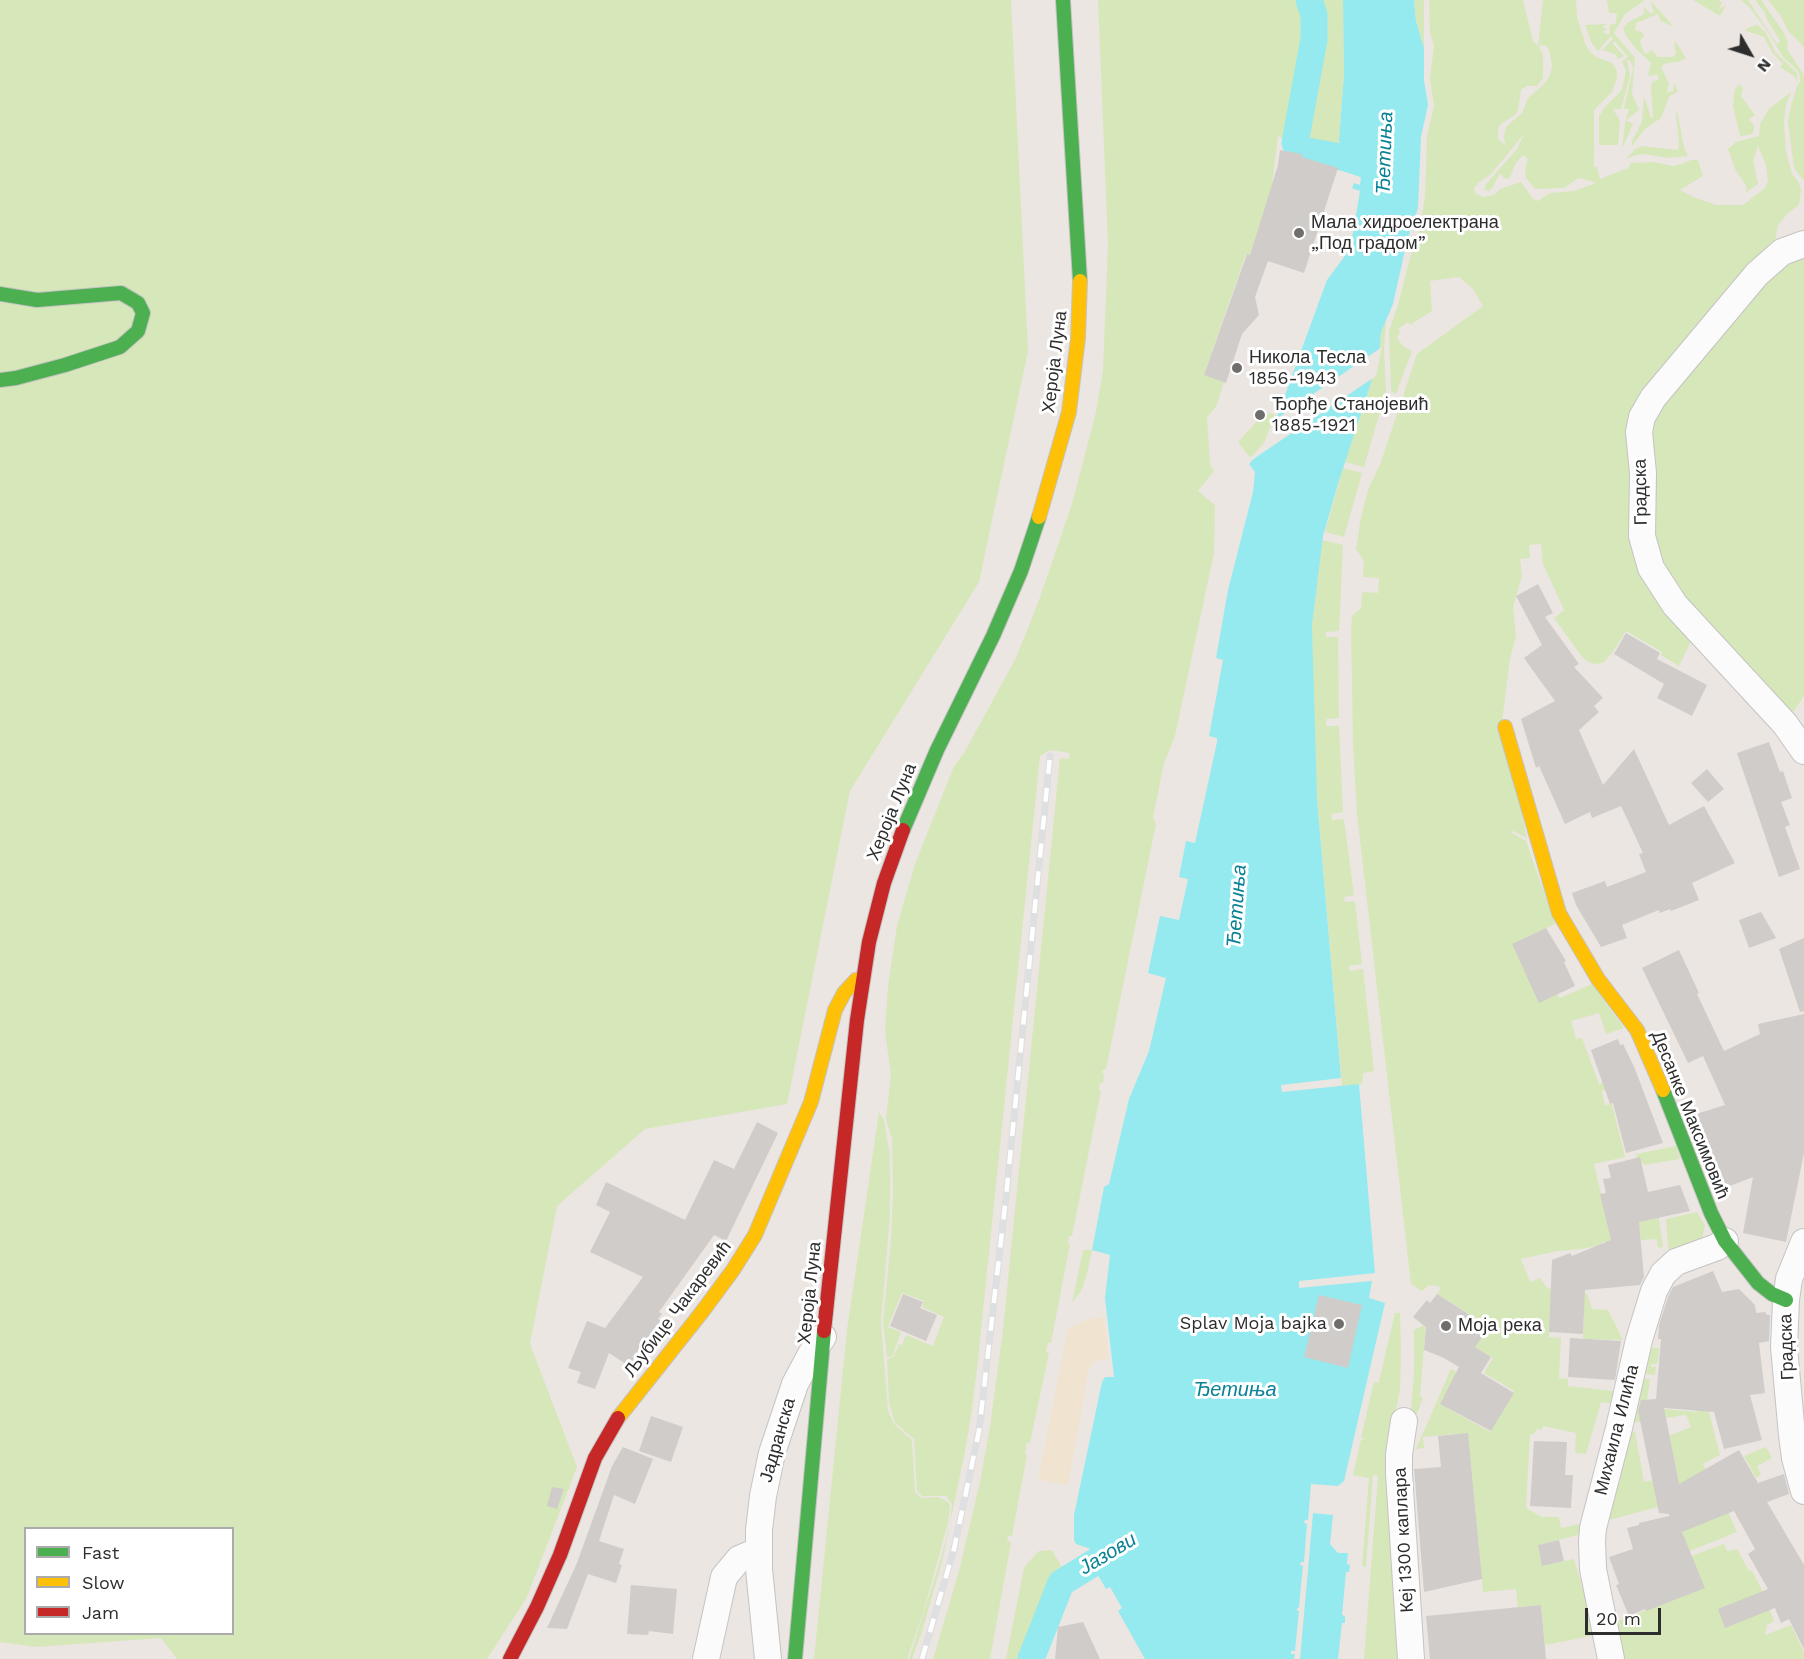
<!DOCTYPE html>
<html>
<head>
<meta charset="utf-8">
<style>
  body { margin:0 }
  #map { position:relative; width:1804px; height:1659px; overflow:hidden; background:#ece6e2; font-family:"Work Sans",sans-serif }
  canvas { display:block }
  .legend { position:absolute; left:24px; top:1527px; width:210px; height:108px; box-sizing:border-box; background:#fff; border:2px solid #ababab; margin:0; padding:8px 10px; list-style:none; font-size:18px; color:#2d2d2d }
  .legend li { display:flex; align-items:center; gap:12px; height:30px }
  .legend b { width:30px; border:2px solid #ababab }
  .north { position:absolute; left:1720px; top:24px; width:60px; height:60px; -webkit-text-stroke:4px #fff; paint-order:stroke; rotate:129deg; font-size:16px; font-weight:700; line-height:24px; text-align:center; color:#2d2d2d }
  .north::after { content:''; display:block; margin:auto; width:21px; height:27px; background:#2d2d2d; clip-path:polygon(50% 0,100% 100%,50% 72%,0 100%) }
  .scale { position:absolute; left:1585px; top:1608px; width:76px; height:27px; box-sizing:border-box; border:3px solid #2d2d2d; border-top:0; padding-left:8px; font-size:18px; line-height:21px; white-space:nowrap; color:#2d2d2d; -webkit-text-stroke:4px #fff; paint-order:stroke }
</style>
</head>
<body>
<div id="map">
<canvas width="1804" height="1659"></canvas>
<ul class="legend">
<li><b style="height:8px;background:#4caf50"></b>Fast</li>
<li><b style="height:8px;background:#ffc107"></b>Slow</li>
<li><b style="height:8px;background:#c62828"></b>Jam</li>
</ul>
<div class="north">N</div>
<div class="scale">20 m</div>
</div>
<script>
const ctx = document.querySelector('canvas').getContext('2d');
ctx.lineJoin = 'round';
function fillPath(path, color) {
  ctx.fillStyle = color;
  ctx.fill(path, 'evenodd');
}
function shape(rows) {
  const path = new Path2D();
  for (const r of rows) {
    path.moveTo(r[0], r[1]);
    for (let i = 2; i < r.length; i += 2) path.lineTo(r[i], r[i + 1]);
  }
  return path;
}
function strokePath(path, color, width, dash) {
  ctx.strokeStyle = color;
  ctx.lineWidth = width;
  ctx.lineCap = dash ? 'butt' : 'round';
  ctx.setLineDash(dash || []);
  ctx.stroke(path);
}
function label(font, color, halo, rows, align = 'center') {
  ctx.font = font + ' "Work Sans",sans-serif';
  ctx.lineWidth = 6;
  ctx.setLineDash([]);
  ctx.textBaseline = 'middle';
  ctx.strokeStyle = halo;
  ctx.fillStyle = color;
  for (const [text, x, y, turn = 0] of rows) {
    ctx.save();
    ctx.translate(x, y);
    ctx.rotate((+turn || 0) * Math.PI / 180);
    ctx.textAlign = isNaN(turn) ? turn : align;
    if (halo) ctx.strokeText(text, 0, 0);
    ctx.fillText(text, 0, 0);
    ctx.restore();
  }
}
fillPath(shape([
  [0,0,1011,0,1028,351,979,582,850,791,787,1104,645,1129,557,1206,530,1344,577,1467,527,1597,487,1659,177,1659,161,1638,36,1647,0,1642],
  [26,1528,232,1528,232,1634,26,1634],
  [1098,0,1301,0,1305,15,1307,40,1287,141,1278,136,1272,185,1250,255,1246,254,1204,375,1224,382,1216,407,1207,417,1210,464,1214,471,1198,491,1215,505,1214,553,1175,736,1164,763,1153,817,1156,824,1106,1069,1102,1071,1104,1076,1103,1083,1100,1083,1099,1090,1101,1091,1072,1236,1069,1236,1068,1243,1070,1244,1051,1343,1048,1343,1046,1351,1049,1353,1030,1443,1027,1442,1025,1454,1027,1455,1012,1536,1008,1536,1007,1540,1011,1543,990,1659,933,1659,959,1571,980,1482,990,1427,1003,1330,1060,758,1069,759,1070,753,1050,750,1040,756,977,1369,971,1416,964,1456,942,1562,922,1631,912,1659,909,1659,941,1558,950,1523,952,1504,946,1496,922,1496,917,1491,914,1439,895,1423,889,1403,887,1360,894,1356,899,1344,902,1345,906,1335,933,1346,944,1317,922,1307,924,1301,902,1293,888,1327,901,1332,893,1355,887,1358,883,1322,891,1239,893,1193,892,1139,886,1119,891,1075,885,1031,888,986,897,926,915,864,954,766,964,753,1016,658,1038,603,1072,504,1096,412,1103,370,1108,245],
  [1318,0,1343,0,1344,75,1339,140,1342,149,1302,144,1322,39,1322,19],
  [1414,0,1424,0,1424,48,1416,21],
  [1429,0,1523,0,1533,41,1538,46,1543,0,1576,0,1577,17,1586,46,1594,56,1612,63,1617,71,1617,78,1612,92,1594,110,1594,167,1597,167,1600,179,1628,168,1631,163,1653,162,1673,166,1682,164,1691,160,1698,160,1703,176,1680,190,1693,197,1716,205,1743,205,1765,188,1768,181,1766,165,1758,146,1753,161,1758,184,1745,193,1747,190,1746,186,1735,169,1728,149,1736,142,1759,136,1760,124,1769,109,1791,92,1786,105,1784,122,1786,151,1792,174,1798,181,1801,190,1799,205,1788,213,1778,225,1774,245,1649,393,1636,538,1693,637,1679,666,1661,655,1662,652,1626,631,1612,653,1604,662,1598,664,1590,663,1582,657,1554,618,1564,610,1543,564,1541,544,1529,545,1530,558,1520,559,1522,576,1513,607,1516,636,1510,659,1502,722,1527,838,1511,830,1512,833,1526,841,1555,924,1512,944,1560,998,1592,984,1624,1028,1606,1034,1599,1013,1571,1021,1576,1039,1582,1038,1599,1084,1618,1077,1622,1087,1602,1091,1605,1105,1612,1104,1625,1157,1594,1164,1606,1216,1656,1199,1663,1247,1658,1248,1657,1239,1641,1240,1639,1226,1624,1227,1624,1242,1603,1242,1598,1246,1581,1249,1557,1251,1521,1259,1530,1282,1540,1278,1548,1289,1571,1281,1583,1294,1587,1293,1592,1309,1608,1310,1623,1340,1583,1339,1584,1314,1550,1313,1549,1337,1561,1338,1559,1378,1568,1379,1568,1386,1613,1391,1613,1399,1619,1405,1601,1402,1586,1454,1575,1453,1576,1433,1543,1426,1542,1430,1536,1429,1535,1433,1530,1435,1526,1508,1542,1517,1559,1517,1561,1528,1580,1524,1582,1534,1538,1545,1542,1566,1574,1559,1596,1635,1545,1645,1541,1605,1518,1607,1516,1589,1483,1592,1471,1464,1459,1464,1456,1434,1423,1437,1424,1448,1416,1449,1451,1369,1476,1383,1443,1397,1440,1404,1490,1432,1514,1391,1484,1373,1493,1358,1475,1347,1484,1333,1480,1330,1484,1323,1437,1294,1441,1288,1438,1286,1429,1285,1422,1291,1411,1284,1357,814,1353,745,1351,628,1352,616,1361,608,1362,592,1378,593,1379,578,1363,577,1364,561,1356,549,1361,517,1368,490,1381,462,1417,354,1483,306,1473,289,1459,277,1430,281,1432,311,1410,325,1408,322,1398,329,1400,333,1397,338,1403,346,1412,351,1396,394,1391,391,1389,331,1398,305,1412,250,1420,227,1425,197,1427,137,1434,106,1430,79,1434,45,1430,34],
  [1541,45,1546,46,1549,50,1552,66,1550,75,1545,83,1528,98,1522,113,1506,127,1504,136,1505,145,1498,139,1498,129,1501,124,1515,115,1518,110,1521,90,1527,86,1537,86,1543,78,1543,55,1539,46],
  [1524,134,1517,149,1486,184,1484,190,1489,191,1493,187,1500,173,1504,178,1509,179,1516,163,1523,155,1528,159,1525,169,1526,178,1535,189,1564,188,1577,179,1581,178,1596,183,1574,191,1550,193,1538,201,1533,199,1521,182,1500,189,1494,195,1483,197,1475,193,1474,189,1479,182,1491,174],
  [1607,0,1645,0,1625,14,1614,33,1635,58,1632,94,1639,110,1626,120,1633,124,1622,149,1625,123,1629,109,1624,109,1633,68,1630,60,1627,60,1630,76,1621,109,1613,109,1620,121,1618,145,1599,145,1599,114,1601,115,1603,109,1622,90,1626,71,1622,61,1628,57,1615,41,1612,43,1624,56,1619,59,1615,54,1602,50,1613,39,1611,36,1598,51,1591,42,1585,25,1607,24,1602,27,1607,29,1603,32,1609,35,1610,25,1616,23,1617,13,1609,13],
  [1650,0,1674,27,1661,21,1658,14,1636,23,1635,30,1642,32,1644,36,1640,41,1643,50,1646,54,1652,50,1658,57,1672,57,1676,54,1674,42,1676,42,1686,58,1678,62,1667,63,1661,67,1669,84,1667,92,1673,91,1674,83,1678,91,1669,97,1661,118,1644,130,1632,146,1632,141,1642,121,1644,96,1651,118,1653,117,1651,85,1653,81,1658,80,1658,75,1648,76,1651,63,1636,49,1626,36,1623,29,1627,23,1644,14,1644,7,1651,14,1654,12],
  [1693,0,1719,0,1722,3,1718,10,1726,5,1720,16],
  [1741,0,1748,0,1777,44,1780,41,1765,16,1766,14,1755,0,1761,0,1784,33,1788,43,1787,49,1804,75,1804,181,1794,168,1788,122,1791,106,1797,86,1800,82,1799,72,1783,57,1768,32,1750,8],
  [1768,0,1804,0,1804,47,1788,31,1781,16],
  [1755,25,1759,26,1766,33,1775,52,1797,73,1797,82,1794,76,1780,67,1783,64,1772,52,1764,37,1744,30],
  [1739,84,1743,88,1741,96,1755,115,1749,119,1754,126,1754,132,1749,135,1740,136,1733,106,1735,89],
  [1677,110,1684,147,1688,156,1668,158,1644,154,1636,155,1626,159,1635,149,1642,146,1678,150,1679,143,1676,115],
  [1804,254,1804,696,1791,715,1735,661,1654,562,1651,410,1769,271],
  [1386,320,1384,349,1386,391,1364,467,1345,462,1369,389,1379,355,1381,332],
  [1271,413,1277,416,1267,444,1252,460,1238,442,1259,419,1264,415],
  [1343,468,1362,473,1344,537,1325,532],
  [1322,540,1343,545,1339,631,1326,632,1326,637,1338,637,1339,718,1326,719,1326,726,1339,726,1343,812,1331,814,1332,820,1344,819,1354,895,1344,897,1345,902,1355,901,1362,964,1349,966,1350,971,1363,969,1374,1071,1363,1073,1362,1084,1342,1086,1317,799,1314,738,1312,625],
  [879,1112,884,1120,890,1156,890,1216,881,1322,888,1411,894,1424,912,1440,915,1492,921,1498,938,1497,948,1502,950,1506,948,1523,924,1610,907,1659,814,1659,847,1330],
  [1676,1146,1680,1159,1644,1165,1643,1163,1638,1163,1636,1154],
  [1697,1212,1705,1225,1701,1243,1669,1256,1666,1219],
  [1083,1250,1092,1250,1087,1274,1081,1291,1072,1303],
  [1395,1313,1400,1313,1401,1349,1400,1390,1394,1420,1399,1659,1364,1659,1378,1476,1373,1475,1366,1567,1362,1566,1369,1478,1353,1475,1361,1440,1365,1439,1361,1437,1374,1382,1378,1383,1379,1381],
  [1426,1324,1420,1396,1423,1398,1413,1424,1410,1424,1414,1373,1414,1330],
  [1645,1347,1659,1348,1658,1362,1656,1364,1651,1364,1651,1367,1656,1367,1655,1375,1640,1373],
  [1700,1374,1707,1375,1709,1412,1720,1455,1703,1464,1721,1497,1737,1532,1685,1553,1669,1504,1602,1522,1627,1431,1635,1432,1644,1482,1658,1479,1669,1436,1691,1427,1686,1415,1630,1423,1639,1378,1650,1379,1647,1400,1663,1409,1697,1412],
  [1766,1447,1772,1458,1757,1466,1761,1475,1756,1478,1744,1456],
  [1724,1544,1727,1551,1737,1549,1749,1571,1752,1571,1762,1590,1774,1621,1767,1625,1765,1635,1791,1625,1804,1652,1804,1659,1618,1659,1610,1624,1704,1588,1691,1556],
  [1052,1550,1064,1571,1055,1578,1048,1590,1023,1659,1006,1659,1024,1568,1032,1558,1039,1551]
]), '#d6e7ba');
fillPath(shape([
  [1104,1317,1109,1358,1094,1362,1089,1369,1068,1485,1038,1480,1068,1329,1088,1319]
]), '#f0e4d0');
fillPath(shape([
  [1343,0,1414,0,1416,21,1424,48,1424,80,1428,105,1421,137,1418,208,1407,241,1393,304,1381,332,1379,355,1369,389,1338,484,1323,536,1312,625,1317,799,1341,1078,1281,1085,1282,1092,1359,1084,1375,1273,1299,1281,1299,1288,1372,1281,1369,1298,1385,1303,1344,1481,1338,1486,1311,1484,1308,1520,1305,1520,1304,1523,1307,1524,1304,1562,1301,1562,1300,1565,1303,1566,1299,1607,1296,1610,1299,1611,1295,1651,1291,1651,1291,1654,1295,1654,1294,1659,1145,1659,1118,1611,1122,1608,1110,1587,1106,1589,1095,1570,1092,1570,1087,1563,1091,1549,1076,1544,1074,1540,1074,1515,1102,1382,1105,1377,1114,1377,1105,1298,1110,1255,1092,1250,1104,1187,1109,1184,1129,1099,1149,1051,1166,978,1148,973,1160,916,1179,920,1188,879,1179,877,1186,841,1195,843,1217,742,1217,738,1209,736,1223,660,1216,658,1228,590,1253,492,1255,472,1249,464,1267,444,1327,280,1347,253,1353,233,1360,191,1352,188,1354,183,1360,185,1362,168,1357,159,1342,149,1339,140,1344,75],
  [1313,1513,1333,1515,1330,1544,1338,1553,1348,1553,1347,1564,1350,1565,1349,1572,1346,1572,1342,1615,1345,1616,1345,1623,1342,1623,1338,1659,1300,1659]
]), '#94eaef');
fillPath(shape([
  [1382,347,1376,376,1252,460,1250,458,1264,443,1272,422]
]), '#ece6e2');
strokePath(shape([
  [1295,143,1314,39,1314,15,1309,0],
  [1302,150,1346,158,1388,172],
  [1031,1659,1061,1583,1121,1546]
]), '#94eaef', 27);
fillPath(shape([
  [1280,150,1302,154,1302,157,1338,168,1304,273,1268,261,1255,297,1259,315,1242,334,1226,383,1204,375,1247,254,1250,255,1278,165],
  [1538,584,1553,613,1545,617,1579,664,1574,667,1603,698,1594,706,1599,712,1579,730,1603,785,1634,749,1669,825,1704,806,1735,863,1692,883,1699,900,1671,911,1670,909,1660,913,1659,910,1622,925,1627,938,1601,947,1576,905,1572,893,1605,881,1607,887,1646,872,1639,854,1643,853,1621,806,1592,818,1590,812,1565,824,1539,766,1536,768,1521,719,1555,701,1524,658,1542,645,1516,596],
  [1626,633,1660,653,1657,659,1707,685,1692,716,1657,698,1664,684,1614,654],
  [1769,742,1780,772,1783,771,1792,798,1781,802,1790,825,1785,827,1800,869,1779,877,1737,753],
  [1707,769,1724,789,1708,802,1691,783],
  [1761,912,1776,938,1749,948,1739,920],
  [1546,928,1566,961,1564,962,1575,986,1539,1003,1512,944],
  [1804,938,1804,1011,1800,1012,1779,949],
  [1679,950,1699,993,1697,994,1724,1051,1760,1034,1758,1024,1804,1014,1804,1153,1786,1242,1743,1233,1753,1177,1722,1189,1693,1115,1725,1105,1703,1056,1688,1063,1642,968],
  [1618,1039,1620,1045,1623,1044,1635,1069,1663,1143,1626,1153,1613,1103,1610,1104,1591,1050],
  [757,1122,778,1133,726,1241,714,1235,659,1312,662,1314,658,1319,663,1322,651,1340,649,1338,629,1366,609,1353,595,1389,577,1383,581,1372,568,1368,587,1321,605,1328,643,1277,590,1252,610,1212,596,1205,606,1182,685,1220,714,1160,734,1169],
  [1640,1157,1648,1192,1680,1185,1690,1211,1639,1222,1644,1277,1640,1285,1585,1290,1583,1334,1549,1332,1552,1260,1570,1253,1572,1256,1611,1240,1600,1194,1606,1193,1603,1179,1611,1178,1608,1165],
  [1713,1271,1722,1292,1739,1289,1755,1305,1756,1313,1765,1312,1767,1315,1770,1315,1769,1341,1759,1343,1765,1393,1750,1395,1762,1440,1724,1449,1714,1412,1664,1408,1679,1484,1739,1450,1758,1483,1784,1474,1789,1494,1767,1502,1804,1565,1804,1649,1789,1619,1781,1623,1775,1608,1725,1628,1718,1609,1768,1589,1748,1554,1755,1549,1734,1511,1682,1532,1705,1588,1646,1611,1645,1609,1629,1616,1616,1585,1619,1584,1609,1557,1633,1549,1627,1528,1639,1525,1639,1523,1669,1516,1669,1514,1659,1513,1638,1411,1641,1400,1656,1399,1661,1339,1658,1339,1659,1325,1668,1297,1673,1287],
  [903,1294,923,1302,920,1308,937,1315,926,1341,890,1326],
  [1437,1294,1484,1324,1480,1330,1485,1333,1475,1347,1491,1357,1481,1373,1514,1393,1491,1431,1440,1404,1459,1367,1442,1357,1424,1350,1426,1327,1413,1317,1427,1300,1430,1303],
  [1319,1295,1362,1305,1348,1368,1304,1357],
  [1570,1338,1621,1341,1615,1380,1568,1377],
  [651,1416,683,1427,671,1462,639,1451],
  [1468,1433,1482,1579,1424,1592,1414,1469,1441,1467,1438,1436],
  [1534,1441,1567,1442,1565,1475,1573,1475,1571,1508,1530,1506],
  [623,1447,653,1459,635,1504,614,1495,599,1541,624,1549,619,1564,622,1565,616,1583,588,1574,567,1629,547,1628,577,1563,612,1466],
  [552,1487,564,1489,557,1509,547,1506],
  [1559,1540,1564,1561,1542,1566,1538,1545],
  [631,1585,677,1589,673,1634,649,1631,648,1635,627,1634],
  [1541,1605,1546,1659,1430,1659,1426,1616],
  [1083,1622,1100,1659,1055,1659,1058,1627]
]), '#d0ccc9');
const street = shape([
  [1804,244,1782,252,1757,274,1653,398,1642,417,1639,432,1643,473,1642,536,1651,568,1675,605,1785,724,1804,751],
  [1804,1242,1789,1279,1786,1300,1784,1347,1792,1435,1795,1458,1804,1491],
  [1404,1421,1399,1454,1399,1474,1411,1659],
  [706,1659,724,1577,739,1559,758,1551],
  [768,1659,759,1569,759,1530,763,1496,772,1453,795,1384,811,1354,823,1337],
  [1611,1659,1593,1569,1592,1541,1593,1528,1619,1428,1639,1340,1654,1291,1663,1274,1676,1262,1717,1247,1725,1241]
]);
const fast = shape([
  [1063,0,1080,281],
  [0,294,37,300,121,293,138,303,143,313,138,331,120,347,65,365,16,378,0,380],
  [903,830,937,750,993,636,1021,571,1039,517],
  [1663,1090,1711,1213,1725,1241,1758,1283,1772,1294,1786,1300],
  [795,1659,824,1331]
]);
const slow = shape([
  [1039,517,1069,412,1078,338,1080,281],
  [1505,727,1559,913,1598,979,1637,1030,1663,1090],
  [618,1418,702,1312,733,1270,755,1235,811,1102,835,1010,844,993,856,980,862,979]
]);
const jam = shape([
  [824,1331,857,1020,869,942,884,883,903,830],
  [510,1659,537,1607,560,1555,595,1458,618,1418]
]);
strokePath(street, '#c5c3c3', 28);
strokePath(fast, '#c5c3c3', 16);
strokePath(slow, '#c5c3c3', 16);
strokePath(jam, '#c5c3c3', 16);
strokePath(street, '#fcfbfb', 26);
strokePath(fast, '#4caf50', 14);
strokePath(slow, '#ffc107', 14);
strokePath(jam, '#c62828', 14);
const rail = shape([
  [922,1659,954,1549,979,1431,1006,1197,1050,756]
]);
strokePath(rail, '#dedfe0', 7);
strokePath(rail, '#fff', 4.5, [14]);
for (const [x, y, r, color] of [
  [1299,233,6,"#706e6c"],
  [1237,368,6,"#706e6c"],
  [1260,415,6,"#706e6c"],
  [1339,1324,6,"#706e6c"],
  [1446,1326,6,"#706e6c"]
]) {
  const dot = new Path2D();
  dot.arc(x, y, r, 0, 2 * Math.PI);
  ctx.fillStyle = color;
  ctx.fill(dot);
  strokePath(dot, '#fff', 2);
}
label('18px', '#2d2d2d', '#fff', [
  ["Мала хидроелектрана",1311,223],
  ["„Под градом”",1311,244],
  ["Никола Тесла",1249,358],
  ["1856-1943",1249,379],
  ["Ђорђе Станојевић",1272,405],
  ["1885-1921",1272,426],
  ["Splav Moja bajka",1327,1324,"right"],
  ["Моја река",1458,1326]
], 'left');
label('18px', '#2d2d2d', '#fff', [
  ["Хероја Луна",1055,362,-83],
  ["Градска",1641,492,-91],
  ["Хероја Луна",892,812,-68],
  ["Десанке Максимовић",1690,1115,68],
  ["Хероја Луна",810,1293,-84],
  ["Љубице Чакаревић",678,1309,-53],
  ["Градска",1787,1347,-92],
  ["Михаила Илића",1617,1430,-76],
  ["Јадранска",778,1440,-74],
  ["Кеј 1300 каплара",1404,1540,-93]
]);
label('italic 20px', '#098296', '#fff', [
  ["Ђетиња",1385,153,-88],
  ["Ђетиња",1237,906,-86],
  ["Ђетиња",1235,1390],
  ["Јазови",1108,1554,-31]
]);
</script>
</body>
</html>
